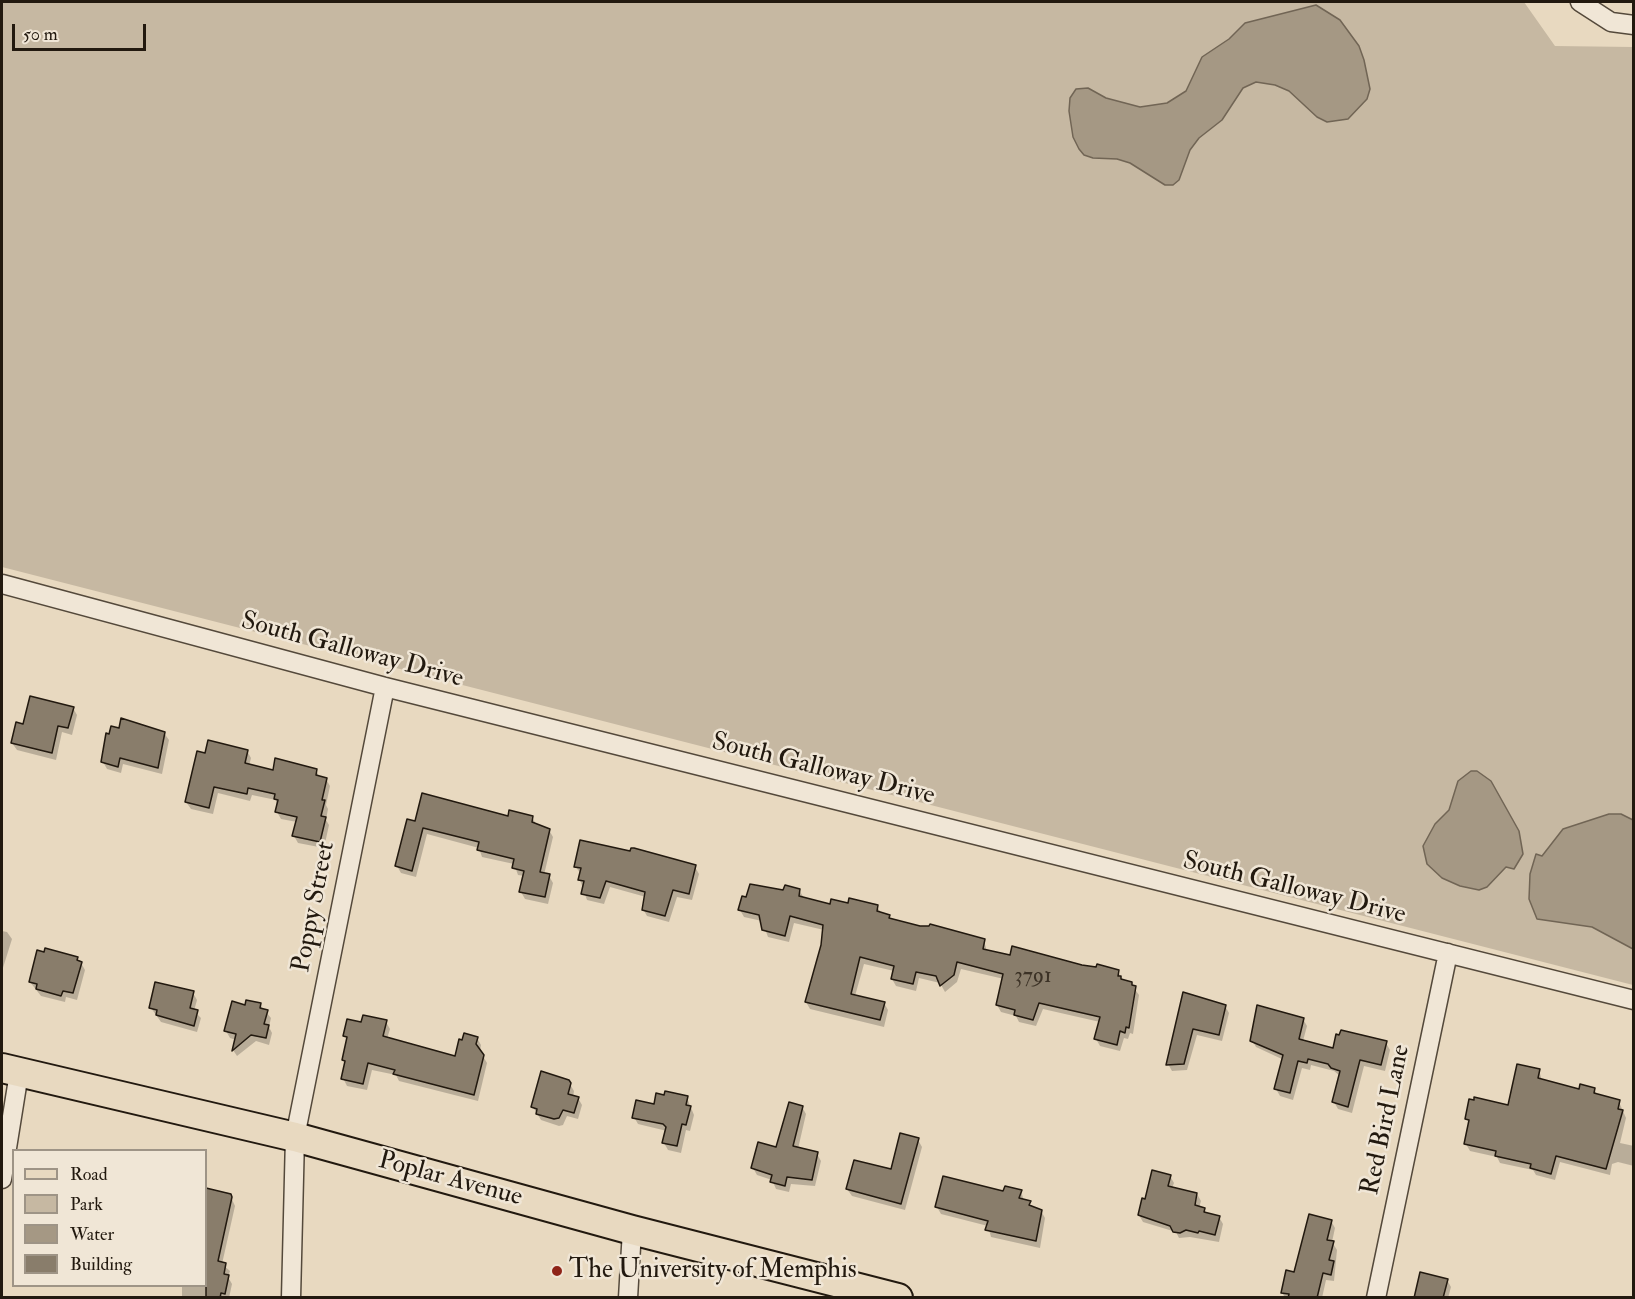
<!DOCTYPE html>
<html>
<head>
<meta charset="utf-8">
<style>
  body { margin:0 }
  #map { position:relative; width:1635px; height:1299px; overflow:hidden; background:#e8d9c0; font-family:"IM FELL Double Pica",serif }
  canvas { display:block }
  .frame { position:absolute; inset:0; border:3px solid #22190f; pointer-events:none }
  .legend { position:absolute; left:12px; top:1149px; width:195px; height:138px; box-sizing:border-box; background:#f0e6d6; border:2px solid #9e9486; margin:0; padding:8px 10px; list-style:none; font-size:18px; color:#22190f }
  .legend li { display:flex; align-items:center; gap:12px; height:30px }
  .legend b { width:30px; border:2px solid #9e9486 }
  .scale { position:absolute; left:12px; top:24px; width:134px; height:27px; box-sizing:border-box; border:3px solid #22190f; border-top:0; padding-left:8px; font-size:18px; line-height:21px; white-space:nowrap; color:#22190f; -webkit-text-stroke:4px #f0e6d6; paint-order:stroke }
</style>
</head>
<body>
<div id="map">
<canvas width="1635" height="1299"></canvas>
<div class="frame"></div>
<ul class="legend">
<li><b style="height:8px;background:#e8d9c0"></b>Road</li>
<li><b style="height:16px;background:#c6b8a2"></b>Park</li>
<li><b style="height:16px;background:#a59884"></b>Water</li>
<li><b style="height:16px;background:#897d6b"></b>Building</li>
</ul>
<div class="scale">50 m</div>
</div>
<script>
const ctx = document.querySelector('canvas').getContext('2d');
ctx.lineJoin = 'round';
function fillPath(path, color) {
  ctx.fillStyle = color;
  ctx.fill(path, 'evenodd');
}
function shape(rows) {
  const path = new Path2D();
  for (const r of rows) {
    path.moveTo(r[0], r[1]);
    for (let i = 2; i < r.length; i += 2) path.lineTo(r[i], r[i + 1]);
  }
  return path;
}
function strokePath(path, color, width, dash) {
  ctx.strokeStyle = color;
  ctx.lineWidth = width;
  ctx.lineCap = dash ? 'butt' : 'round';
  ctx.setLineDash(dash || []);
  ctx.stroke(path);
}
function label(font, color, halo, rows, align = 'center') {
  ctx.font = font + ' "IM FELL Double Pica",serif';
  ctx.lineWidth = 5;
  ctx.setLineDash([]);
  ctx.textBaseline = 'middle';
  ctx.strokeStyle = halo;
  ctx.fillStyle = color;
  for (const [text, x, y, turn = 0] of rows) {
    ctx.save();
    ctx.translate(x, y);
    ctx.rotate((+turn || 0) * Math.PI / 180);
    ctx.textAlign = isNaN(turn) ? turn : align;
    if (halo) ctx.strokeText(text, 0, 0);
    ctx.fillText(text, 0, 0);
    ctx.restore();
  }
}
fillPath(shape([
  [2,2,1524,2,1555,46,1633,47,1633,985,2,567]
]), '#c6b8a2');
const water = shape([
  [1316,5,1340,20,1359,46,1364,60,1370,89,1367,99,1348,119,1327,122,1317,117,1289,91,1275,85,1256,82,1243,88,1222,120,1199,138,1190,150,1179,180,1173,185,1165,185,1130,163,1117,159,1093,158,1084,155,1079,149,1073,137,1069,111,1070,98,1076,89,1088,88,1106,98,1140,107,1167,103,1186,91,1202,57,1229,39,1245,23,1316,5],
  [1471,771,1477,771,1491,781,1519,831,1523,854,1514,869,1506,867,1487,887,1479,890,1460,886,1442,878,1427,864,1423,846,1435,824,1449,810,1458,781,1471,771],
  [1609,814,1621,814,1633,820,1633,949,1592,927,1537,919,1529,899,1530,874,1536,854,1542,856,1563,829,1609,814]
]);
fillPath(water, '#a59884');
strokePath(water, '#716555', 1.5);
fillPath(shape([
  [73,708,77,715,72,735,62,732,56,760,17,750,12,743,24,726],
  [164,733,169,740,162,774,123,764,121,773,107,769,103,762],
  [247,751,251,758,249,766,274,772,316,770,320,778,326,779,330,786,326,805,328,809,326,820,329,825,324,848,298,843,294,836,297,822,281,819,277,812,276,800,252,795,250,801,218,793,213,814,191,809,186,802,206,755],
  [532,817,536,824,549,830,553,837,544,875,549,876,553,883,548,904,525,899,521,892,525,876,518,875,514,864,482,857,479,848,427,834,416,877,401,873,397,866,416,823],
  [575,866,695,867,699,874,692,900,677,897,669,922,647,916,643,909,646,897,610,887,604,904,587,900,580,880,581,874],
  [799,890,804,898,831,905,877,907,882,914,889,916,891,920,984,941,987,951,1118,971,1122,980,1131,984,1139,995,1133,1034,1130,1033,1128,1039,1124,1038,1120,1051,1100,1046,1096,1039,1100,1022,1043,1009,1036,1026,1019,1022,1016,1016,1001,1012,997,1005,1004,979,961,969,957,982,945,992,940,983,919,978,916,991,896,986,892,979,894,971,864,964,855,996,884,1003,888,1010,884,1027,810,1009,806,1002,822,945,824,930,794,923,789,942,768,937,762,921,744,917,740,910,784,891],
  [2,931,7,932,12,939,2,971],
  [81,963,85,970,77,1000,66,997,65,1002,41,996,30,982],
  [193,993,197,1000,194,1011,201,1018,197,1032,161,1022,151,1008],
  [1184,994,1225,1006,1229,1013,1222,1041,1197,1035,1187,1070,1172,1071,1168,1064],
  [260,1005,271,1018,269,1027,272,1033,269,1045,256,1041,237,1056,233,1050,236,1040,230,1038,226,1031,246,1006],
  [1303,1019,1307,1026,1303,1041,1334,1050,1386,1043,1390,1050,1385,1071,1364,1066,1352,1113,1338,1109,1334,1102,1340,1076,1334,1071,1311,1065,1310,1070,1302,1068,1293,1100,1280,1096,1276,1089,1284,1060,1256,1047,1252,1040],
  [386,1022,390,1029,387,1039,456,1058,477,1038,481,1045,480,1051,487,1063,478,1101,399,1081,396,1075,372,1070,367,1090,347,1086,343,1078,348,1041,345,1036,362,1024],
  [1539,1070,1542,1081,1580,1091,1594,1089,1597,1095,1619,1102,1626,1118,1620,1143,1634,1146,1634,1166,1618,1162,1612,1164,1610,1175,1560,1162,1555,1180,1536,1175,1533,1170,1500,1163,1497,1157,1470,1151,1466,1144,1470,1124,1466,1118,1509,1106],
  [568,1081,574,1091,573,1097,578,1098,582,1105,578,1119,567,1116,563,1125,559,1126,541,1120,533,1107],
  [687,1098,694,1115,690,1131,686,1130,681,1153,668,1150,664,1143,667,1131,638,1124,634,1117,655,1105],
  [802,1107,806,1114,798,1149,817,1154,821,1161,815,1186,791,1184,789,1192,776,1189,772,1180,757,1175,753,1168,777,1149],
  [918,1140,922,1147,905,1210,852,1196,847,1189,892,1171],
  [1170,1176,1174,1183,1172,1188,1197,1194,1201,1201,1199,1208,1204,1209,1207,1214,1219,1217,1223,1224,1219,1242,1190,1237,1179,1238,1176,1232,1143,1222,1139,1215,1146,1201],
  [206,1189,230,1195,235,1206,222,1264,230,1271,228,1277,232,1284,229,1298,182,1298,182,1286,206,1286],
  [1021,1191,1024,1201,1041,1211,1045,1218,1040,1248,991,1237,988,1226,941,1214,937,1207],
  [1331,1221,1335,1228,1332,1242,1337,1250,1334,1281,1326,1280,1322,1298,1285,1298,1282,1292],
  [1447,1280,1451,1287,1448,1298,1416,1298]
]), '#0003');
const building = shape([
  [30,696,74,707,68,728,58,726,52,753,11,743,16,722,23,724,30,696],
  [121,718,165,732,158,768,120,758,118,767,101,762,106,733,109,734,111,726,119,728,121,718],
  [208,740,248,750,245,763,273,770,275,758,317,769,316,775,327,778,322,800,325,800,321,816,326,817,320,842,292,836,297,817,275,812,278,800,274,799,275,794,248,788,247,794,214,787,209,808,185,802,197,751,205,753,208,740],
  [422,793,508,816,509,810,533,816,532,822,550,829,540,872,550,874,545,897,519,892,524,871,512,868,514,859,477,850,479,842,423,828,412,871,395,866,407,819,415,821,422,793],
  [580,840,630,851,631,848,634,848,696,865,689,894,673,890,665,916,642,910,645,892,606,881,600,898,581,894,584,881,578,880,581,868,574,867,580,840],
  [750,884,783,890,785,885,800,889,799,896,830,904,831,899,848,903,849,898,878,905,877,911,890,915,889,918,920,926,929,926,930,924,985,939,983,949,1010,955,1012,946,1082,965,1096,967,1097,964,1119,970,1118,976,1121,976,1121,979,1132,982,1132,985,1136,986,1129,1028,1126,1027,1125,1033,1120,1031,1117,1045,1094,1039,1100,1017,1039,1003,1033,1020,1014,1015,1015,1010,996,1005,1003,974,957,962,954,975,940,986,936,976,916,972,913,984,891,979,894,966,860,957,851,994,885,1002,880,1020,805,1002,821,945,823,925,790,916,785,936,762,930,759,915,738,910,742,896,746,897,750,884],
  [45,948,78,957,77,960,82,962,73,993,63,991,61,996,36,989,37,984,29,982,37,950,44,952,45,948],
  [155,982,194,991,190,1008,198,1010,194,1026,156,1015,157,1010,149,1008,155,982],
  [1183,992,1226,1005,1219,1035,1193,1029,1184,1064,1166,1065,1183,992],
  [246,1000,261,1003,260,1008,268,1010,264,1024,269,1025,266,1038,251,1035,232,1051,236,1034,224,1031,232,1001,245,1005,246,1000],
  [1257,1005,1304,1018,1299,1039,1333,1048,1336,1034,1339,1035,1341,1030,1387,1041,1381,1065,1360,1060,1348,1107,1332,1102,1340,1071,1331,1068,1328,1064,1308,1059,1307,1063,1298,1061,1290,1093,1274,1089,1283,1055,1250,1041,1257,1005],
  [363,1015,387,1020,383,1036,455,1056,459,1039,462,1040,464,1033,478,1037,476,1044,484,1055,474,1095,393,1074,395,1070,368,1063,363,1084,341,1079,345,1061,342,1060,347,1037,343,1036,347,1019,361,1022,363,1015],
  [1517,1064,1540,1069,1538,1078,1579,1089,1580,1084,1595,1088,1594,1093,1620,1100,1618,1109,1623,1110,1606,1169,1556,1156,1551,1174,1530,1168,1531,1164,1495,1156,1496,1151,1464,1144,1469,1120,1465,1119,1469,1099,1474,1100,1474,1097,1508,1105,1517,1064],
  [541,1071,569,1080,571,1083,568,1094,579,1097,574,1113,563,1110,559,1118,554,1119,536,1114,537,1109,531,1107,541,1071],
  [665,1091,688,1096,686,1105,691,1106,686,1125,682,1124,677,1146,662,1143,666,1127,663,1124,632,1118,636,1100,654,1104,656,1093,664,1095,665,1091],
  [789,1102,803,1106,793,1146,818,1152,812,1180,787,1177,785,1186,770,1182,772,1175,751,1168,758,1142,776,1147,789,1102],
  [900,1133,919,1138,901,1204,846,1189,854,1160,891,1169,900,1133],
  [1152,1170,1171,1175,1168,1186,1197,1193,1195,1205,1205,1208,1204,1212,1220,1216,1215,1235,1199,1231,1198,1233,1186,1230,1180,1233,1173,1232,1170,1226,1138,1215,1142,1198,1145,1199,1152,1170],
  [943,1176,1003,1191,1005,1186,1022,1190,1019,1198,1031,1201,1029,1205,1042,1210,1036,1241,985,1230,988,1221,935,1207,943,1176],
  [206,1188,231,1194,232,1197,218,1261,226,1263,224,1274,229,1275,225,1294,221,1293,220,1298,206,1298,206,1188],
  [1309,1214,1332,1220,1327,1240,1334,1241,1329,1260,1334,1261,1331,1275,1323,1273,1317,1298,1288,1298,1289,1294,1281,1293,1286,1270,1294,1272,1309,1214],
  [1420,1272,1448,1279,1443,1298,1414,1298,1420,1272]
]);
fillPath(building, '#897d6b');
strokePath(building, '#22190f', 1.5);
const street = shape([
  [1580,2,1611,22,1634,25],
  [2,584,385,687,1634,1000],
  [2,1179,19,1073],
  [291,1298,295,1137,385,687],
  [628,1298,632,1230],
  [1376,1298,1448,953]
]);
const primary = shape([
  [2,1068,295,1137,632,1230,898,1298]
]);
strokePath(street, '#54493b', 21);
strokePath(primary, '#22190f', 32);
strokePath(street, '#f0e6d6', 18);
strokePath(primary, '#e8d9c0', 28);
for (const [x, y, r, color] of [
  [557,1271,6,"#8f2418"]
]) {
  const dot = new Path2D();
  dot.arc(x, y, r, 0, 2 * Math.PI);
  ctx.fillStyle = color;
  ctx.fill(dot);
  strokePath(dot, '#f0e6d6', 2);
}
label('22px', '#3c3226', null, [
  ["3791",1033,977]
]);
label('26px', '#22190f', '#f0e6d6', [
  ["South Galloway Drive",352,651,15],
  ["South Galloway Drive",823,770,14],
  ["South Galloway Drive",1294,889,14],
  ["Poppy Street",315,907,-79],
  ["Red Bird Lane",1387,1120,-78],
  ["Poplar Avenue",450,1180,15]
]);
label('26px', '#22190f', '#f0e6d6', [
  ["The University of Memphis",569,1271]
], 'left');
</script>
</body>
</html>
